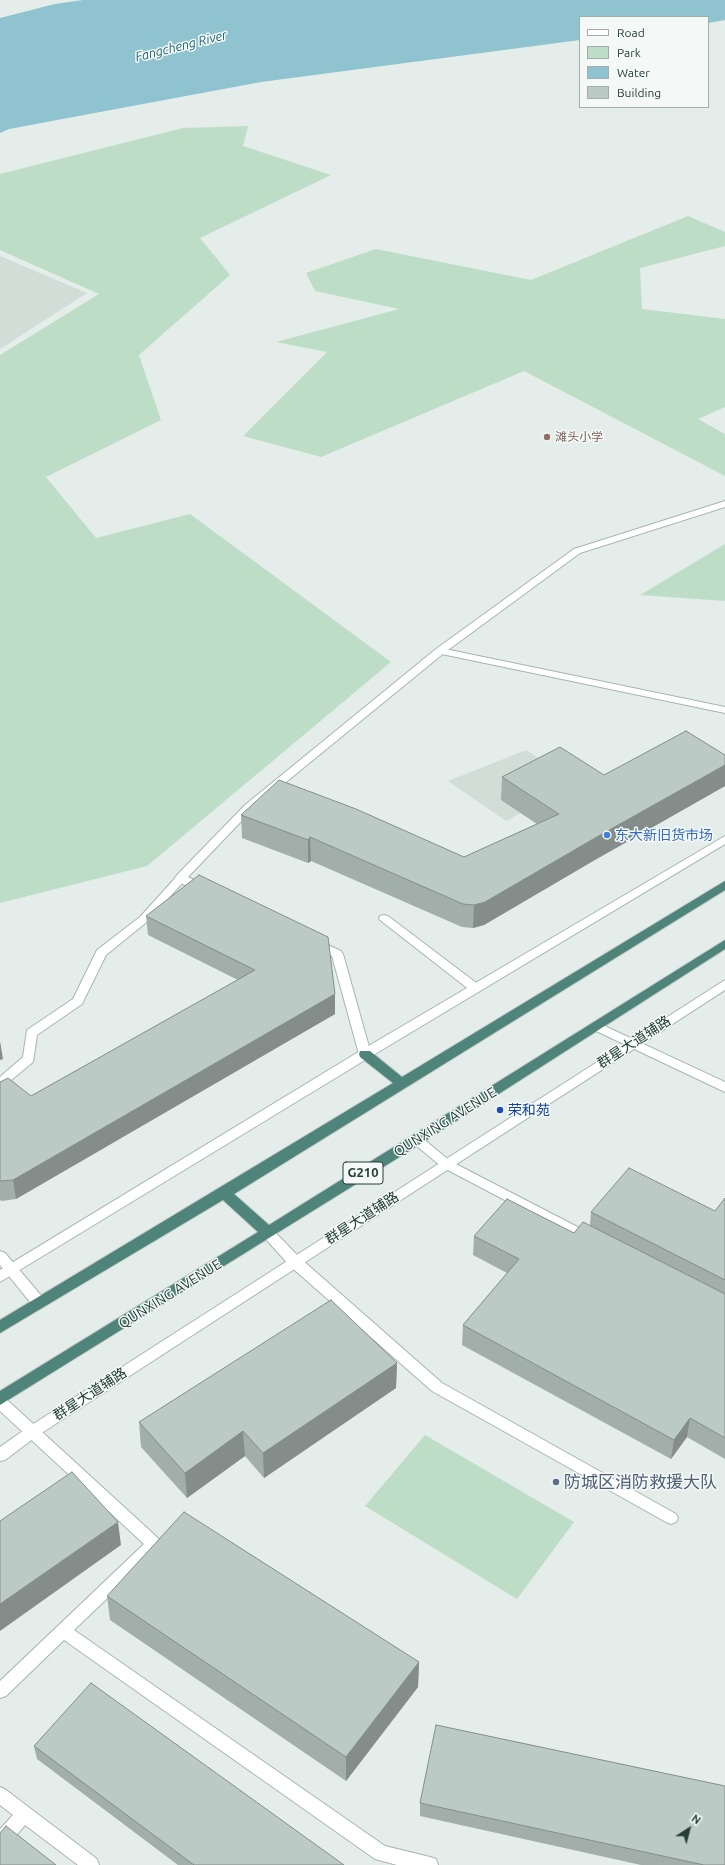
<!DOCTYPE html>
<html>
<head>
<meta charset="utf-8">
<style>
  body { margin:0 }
  #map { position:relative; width:725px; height:1865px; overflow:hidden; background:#e4ede9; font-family:Ubuntu,sans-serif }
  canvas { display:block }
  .legend { position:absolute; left:579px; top:16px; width:130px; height:92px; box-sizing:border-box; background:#f4f9f7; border:1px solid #a1aeab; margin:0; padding:5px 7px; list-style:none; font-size:12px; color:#243e38 }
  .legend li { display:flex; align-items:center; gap:8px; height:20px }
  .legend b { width:20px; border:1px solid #a1aeab }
  .north { position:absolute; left:669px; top:1809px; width:40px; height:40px; -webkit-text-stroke:3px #f4f9f7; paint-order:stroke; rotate:36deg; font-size:11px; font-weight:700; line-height:16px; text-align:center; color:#243e38 }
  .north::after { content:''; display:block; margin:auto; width:14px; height:18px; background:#243e38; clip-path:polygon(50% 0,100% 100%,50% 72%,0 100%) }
</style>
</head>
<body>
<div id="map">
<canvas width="725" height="1865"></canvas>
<ul class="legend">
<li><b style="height:5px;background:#fff"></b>Road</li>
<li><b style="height:11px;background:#beddc7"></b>Park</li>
<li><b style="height:11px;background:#8fc3cf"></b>Water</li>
<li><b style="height:11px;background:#bccac5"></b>Building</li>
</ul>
<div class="north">N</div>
</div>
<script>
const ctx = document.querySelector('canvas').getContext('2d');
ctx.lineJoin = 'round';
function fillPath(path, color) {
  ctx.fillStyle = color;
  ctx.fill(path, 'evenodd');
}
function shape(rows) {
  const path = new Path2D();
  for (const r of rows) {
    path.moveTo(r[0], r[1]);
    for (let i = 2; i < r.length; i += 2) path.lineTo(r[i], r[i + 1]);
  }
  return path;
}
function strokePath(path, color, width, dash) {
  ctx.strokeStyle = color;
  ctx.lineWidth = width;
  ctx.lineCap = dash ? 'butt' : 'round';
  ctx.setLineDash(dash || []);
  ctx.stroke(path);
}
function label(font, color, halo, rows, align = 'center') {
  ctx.font = font + ' Ubuntu,"Noto Sans SC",sans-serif';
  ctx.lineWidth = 3;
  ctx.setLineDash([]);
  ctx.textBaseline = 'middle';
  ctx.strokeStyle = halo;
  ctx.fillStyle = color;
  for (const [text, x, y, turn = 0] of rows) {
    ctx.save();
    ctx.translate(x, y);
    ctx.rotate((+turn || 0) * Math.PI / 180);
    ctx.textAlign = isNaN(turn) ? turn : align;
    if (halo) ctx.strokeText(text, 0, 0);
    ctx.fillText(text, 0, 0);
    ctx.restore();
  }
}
fillPath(shape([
  [0,256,87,293,0,349],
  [526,750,651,829,593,861,521,813,506,821,448,781]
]), '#d2ddd8');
fillPath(shape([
  [248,126,243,146,331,175,200,238,230,275,139,355,161,420,46,477,96,538,190,514,391,662,147,866,0,903,0,355,99,294,0,250,0,174,183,128],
  [688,216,725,232,725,246,640,268,642,309,725,319,725,407,698,419,725,434,725,476,524,371,321,457,243,436,327,352,276,342,399,309,315,291,306,273,376,249,531,280],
  [725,544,725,601,640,595],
  [425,1435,574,1522,517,1599,365,1506]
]), '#beddc7');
fillPath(shape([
  [83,0,725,0,725,20,708,23,708,17,580,17,580,40,261,82,9,129,0,133,0,18,55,4]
]), '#8fc3cf');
const service = shape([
  [440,648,725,707,725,713,437,653,435,651,440,648],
  [181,875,185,876,186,878,185,880,148,921,106,955,82,1004,37,1035,33,1062,4,1086,0,1087,0,1077,23,1057,27,1030,73,999,97,950,140,917,177,876,181,875],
  [384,915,388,916,479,985,481,988,479,991,471,991,380,920,379,918,380,916,384,915],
  [417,1136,421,1137,450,1161,593,1235,594,1238,593,1241,588,1243,583,1241,442,1167,413,1143,411,1140,413,1137,417,1136],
  [268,1228,273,1230,300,1258,442,1383,676,1514,678,1518,676,1522,671,1524,666,1522,432,1391,290,1266,263,1236,262,1233,263,1230,268,1228],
  [0,1251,5,1253,44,1299,46,1303,44,1307,39,1308,34,1307,0,1265,0,1251],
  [0,1396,5,1398,159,1539,161,1544,159,1549,74,1630,385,1846,430,1857,436,1859,438,1865,397,1865,375,1859,64,1640,6,1696,0,1698,0,1681,144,1544,0,1411,0,1396],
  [0,1787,6,1790,97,1859,99,1865,78,1865,25,1825,6,1848,0,1850,0,1829,13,1815,0,1805,0,1787]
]);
const minor = shape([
  [725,501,725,507,580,553,444,653,253,809,188,877,209,887,211,890,209,893,201,893,177,881,175,878,177,875,245,805,436,649,574,549,725,501],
  [315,939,341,951,343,954,371,1054,370,1057,360,1057,359,1054,332,956,311,946,309,943,315,939],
  [596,1022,725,1082,725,1092,592,1029,590,1026,592,1023,596,1022]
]);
const tertiary = shape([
  [725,836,725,844,370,1057,0,1282,0,1270,360,1051,725,836],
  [725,980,725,990,37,1436,5,1460,0,1461,0,1447,27,1428,725,980]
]);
const trunk = shape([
  [725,881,725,890,234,1194,269,1225,725,940,725,949,422,1143,0,1405,0,1391,258,1232,223,1200,0,1333,0,1320,393,1083,360,1057,359,1054,360,1051,370,1051,402,1077,725,881]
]);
strokePath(service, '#a7b5b0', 2);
strokePath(minor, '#a7b5b0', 2);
strokePath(tertiary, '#a7b5b0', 2);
strokePath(trunk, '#c2c9c7', 2);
fillPath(service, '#fff');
fillPath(minor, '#fff');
fillPath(tertiary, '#fff');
fillPath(trunk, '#4e847a');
fillPath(shape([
  [725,755,725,786,593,861,484,925,473,928,462,927,311,861,308,863,242,838,241,815,464,857,537,824,501,800,502,777,604,775],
  [146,916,335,994,335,1014,16,1199,2,1201,0,1200,0,1082,31,1096,238,980,148,935],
  [725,1198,725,1459,687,1437,671,1459,462,1345,463,1325,507,1273,473,1255,474,1236,574,1233,590,1225,591,1212,715,1211],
  [397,1363,396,1388,264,1478,245,1456,187,1498,141,1447,139,1422],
  [107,1596,419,1662,418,1687,346,1781,110,1620],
  [34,1746,344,1865,178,1865,37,1759],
  [420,1803,725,1865,641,1865,420,1816]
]), '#a2aea9');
fillPath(shape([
  [725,765,725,786,593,861,484,925,473,928,474,905],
  [310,837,311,861,308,863,308,840],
  [335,994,335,1014,16,1199,13,1180],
  [0,1041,3,1059,0,1060],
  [397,1363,396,1388,264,1478,263,1453],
  [690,1418,687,1437,671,1459,674,1440],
  [243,1431,245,1456,187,1498,185,1473],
  [118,1522,121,1545,0,1631,0,1604],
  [419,1662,418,1687,346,1781,346,1757]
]), '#848d8a');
const building = shape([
  [686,731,725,755,725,765,595,838,485,902,474,905,463,904,310,837,308,840,241,815,279,780,356,809,464,857,559,814,502,777,560,747,604,775,686,731],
  [199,875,328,937,335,994,13,1180,0,1181,0,1082,8,1078,31,1096,255,970,146,916,199,875],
  [629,1168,715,1211,725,1198,725,1280,591,1212,629,1168],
  [507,1199,574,1233,583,1222,725,1294,725,1438,690,1418,674,1440,463,1325,519,1259,474,1236,507,1199],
  [331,1300,397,1363,263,1453,243,1431,185,1473,139,1422,331,1300],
  [72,1472,118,1522,0,1604,0,1521,72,1472],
  [184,1512,419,1662,346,1757,107,1596,184,1512],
  [91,1683,344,1865,194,1865,34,1746,91,1683],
  [436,1725,725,1786,725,1865,704,1865,420,1803,436,1725],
  [6,1826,56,1865,0,1865,0,1833,6,1826]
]);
fillPath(building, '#bccac5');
strokePath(building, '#848d8a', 1);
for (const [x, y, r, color] of [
  [547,437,4,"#8d6e63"],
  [607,835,4,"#3f7fe0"],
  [500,1110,4,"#1a4fb4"],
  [556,1482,4,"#5c6f8a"]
]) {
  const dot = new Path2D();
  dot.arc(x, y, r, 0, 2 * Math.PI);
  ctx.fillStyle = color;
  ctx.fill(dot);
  strokePath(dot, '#f4f9f7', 1.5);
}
label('12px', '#785e54', '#f4f9f7', [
  ["滩头小学",555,437]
], 'left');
label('italic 13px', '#216577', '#f4f9f7', [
  ["Fangcheng River",181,46,-14]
]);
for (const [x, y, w] of [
  [363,1173,40]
]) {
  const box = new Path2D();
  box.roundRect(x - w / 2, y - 11, w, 22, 3);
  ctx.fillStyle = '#f4f9f7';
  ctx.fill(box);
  strokePath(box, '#243e38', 1);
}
label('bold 13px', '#243e38', null, [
  ["G210",363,1173]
]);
label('14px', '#366cbe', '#f4f9f7', [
  ["东大新旧货市场",615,835]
], 'left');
label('14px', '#243e38', '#f4f9f7', [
  ["群星大道辅路",634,1042,-33],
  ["QUNXING AVENUE",445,1122,-32],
  ["群星大道辅路",362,1218,-33],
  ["QUNXING AVENUE",170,1294,-32],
  ["群星大道辅路",90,1394,-33]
]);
label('14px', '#164399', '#f4f9f7', [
  ["荣和苑",508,1110]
], 'left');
label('17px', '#4e5e75', '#f4f9f7', [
  ["防城区消防救援大队",564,1482]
], 'left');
</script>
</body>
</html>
